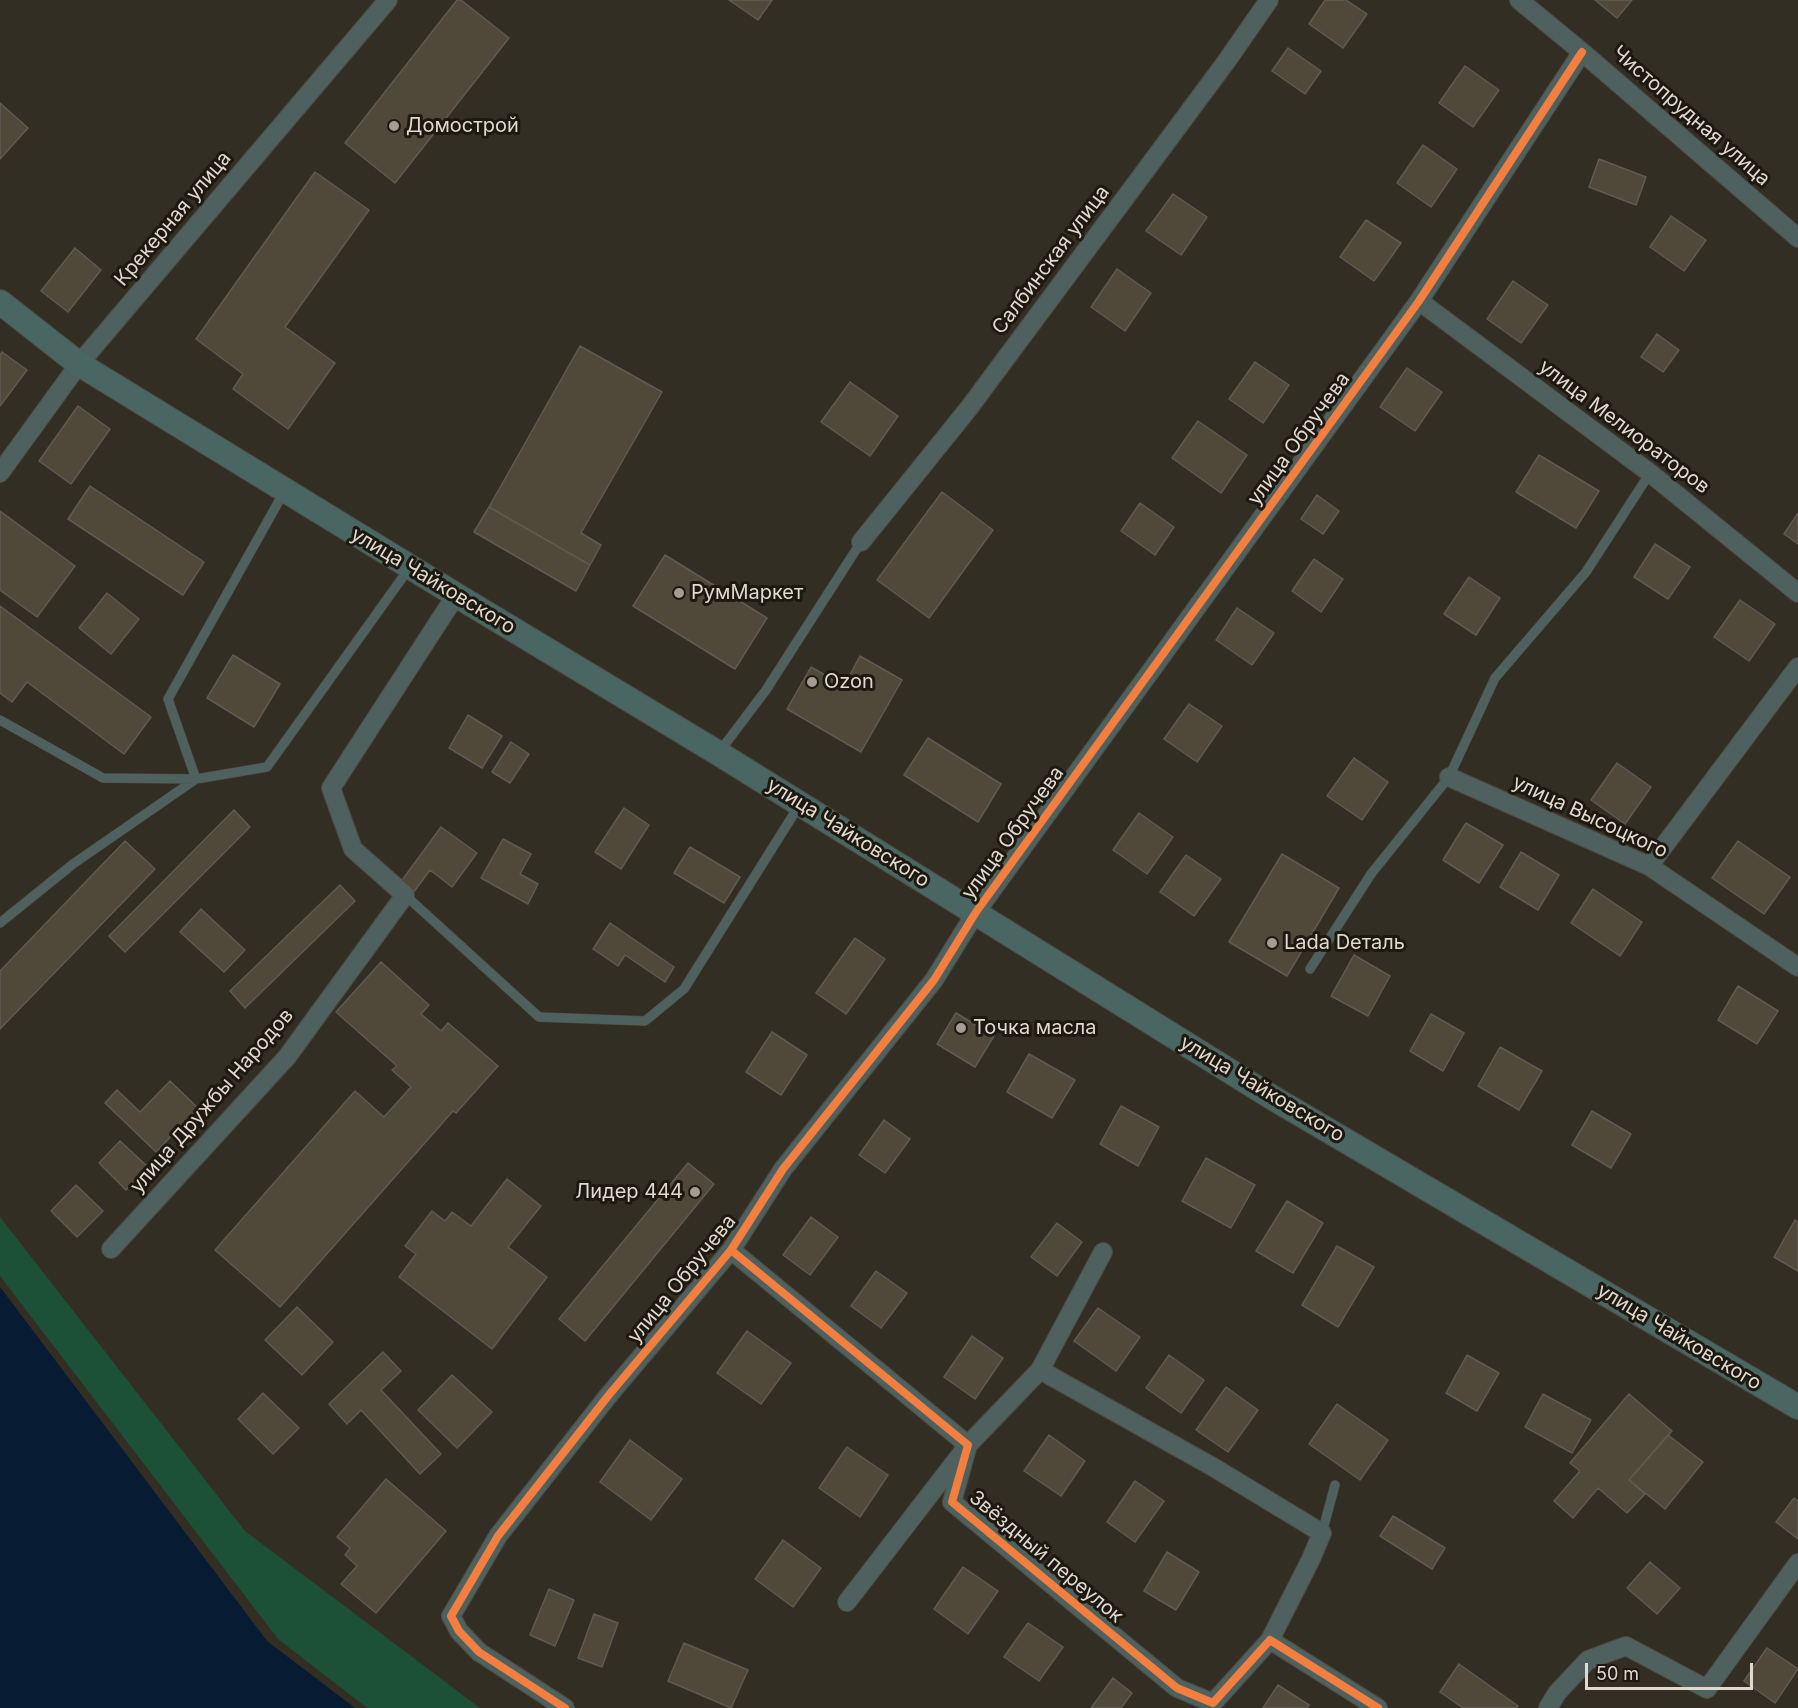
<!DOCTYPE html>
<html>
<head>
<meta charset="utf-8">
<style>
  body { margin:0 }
  #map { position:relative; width:1798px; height:1708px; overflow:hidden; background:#332e24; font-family:Inter,sans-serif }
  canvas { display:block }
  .scale { position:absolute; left:1585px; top:1663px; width:168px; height:27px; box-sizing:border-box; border:3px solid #dfd9ce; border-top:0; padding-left:8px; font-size:18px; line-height:21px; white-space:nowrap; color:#dfd9ce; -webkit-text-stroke:4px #1d1911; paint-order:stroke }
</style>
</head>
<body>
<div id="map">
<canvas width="1798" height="1708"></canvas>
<div class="scale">50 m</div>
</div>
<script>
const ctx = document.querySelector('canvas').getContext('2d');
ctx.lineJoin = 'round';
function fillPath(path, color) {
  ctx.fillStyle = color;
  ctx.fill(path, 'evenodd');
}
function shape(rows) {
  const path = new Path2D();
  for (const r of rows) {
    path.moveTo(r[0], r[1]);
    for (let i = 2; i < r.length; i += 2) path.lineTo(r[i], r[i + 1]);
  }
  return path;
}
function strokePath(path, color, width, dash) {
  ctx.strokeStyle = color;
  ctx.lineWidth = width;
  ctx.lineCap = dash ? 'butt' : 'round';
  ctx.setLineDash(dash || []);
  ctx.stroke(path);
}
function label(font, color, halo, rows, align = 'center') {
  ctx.font = font + ' Inter,sans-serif';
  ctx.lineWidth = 6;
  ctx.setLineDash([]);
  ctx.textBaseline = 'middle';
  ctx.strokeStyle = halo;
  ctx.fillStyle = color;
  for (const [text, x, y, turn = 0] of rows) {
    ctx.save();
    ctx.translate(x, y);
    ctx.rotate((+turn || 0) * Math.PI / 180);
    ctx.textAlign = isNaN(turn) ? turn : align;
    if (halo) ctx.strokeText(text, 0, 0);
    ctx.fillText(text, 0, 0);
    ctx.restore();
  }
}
fillPath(shape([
  [0,1217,245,1531,480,1708,367,1708,278,1639,0,1276]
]), '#1c5037');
fillPath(shape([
  [0,1287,267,1641,355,1708,0,1708]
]), '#071b33');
const building = shape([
  [457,0,461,0,509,38,395,183,345,143,457,0],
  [729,0,772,0,758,20,729,0],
  [1325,0,1346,0,1367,14,1343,48,1309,24,1325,0],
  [1595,0,1632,0,1617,18,1595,0],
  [1288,48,1321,71,1305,94,1272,71,1288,48],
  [1465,66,1499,90,1473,127,1439,103,1465,66],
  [0,103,28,128,0,159,0,103],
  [1423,145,1457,169,1431,207,1397,183,1423,145],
  [1599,159,1646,177,1636,205,1589,187,1599,159],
  [315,172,369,210,285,327,335,363,288,429,233,389,243,374,196,339,315,172],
  [1173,194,1207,217,1181,255,1146,231,1173,194],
  [1671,216,1706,240,1684,271,1650,247,1671,216],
  [1366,220,1401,243,1374,281,1340,257,1366,220],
  [75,248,101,270,68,312,41,291,75,248],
  [1117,269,1151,293,1125,331,1091,307,1117,269],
  [1513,281,1548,305,1521,343,1487,319,1513,281],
  [1657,334,1679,350,1663,372,1641,357,1657,334],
  [580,346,662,392,581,533,601,545,590,565,489,507,580,346],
  [2,352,27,370,0,406,0,355,2,352],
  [1255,362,1289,385,1263,423,1229,399,1255,362],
  [1407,368,1442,392,1415,431,1380,407,1407,368],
  [850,382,898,416,870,456,821,422,850,382],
  [78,406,110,429,71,484,39,461,78,406],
  [1198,421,1247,455,1221,493,1172,458,1198,421],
  [1539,455,1599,491,1576,528,1516,492,1539,455],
  [90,486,204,562,183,595,68,519,90,486],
  [942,492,993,530,929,618,877,580,942,492],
  [1317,495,1339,511,1323,534,1301,519,1317,495],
  [1140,503,1174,527,1155,555,1121,531,1140,503],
  [489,507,590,565,576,591,474,532,489,507],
  [0,511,75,566,37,617,0,590,0,511],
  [1798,513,1798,544,1784,534,1798,513],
  [1655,544,1690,567,1668,599,1634,577,1655,544],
  [665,555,767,618,735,669,633,606,665,555],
  [1314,559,1343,579,1321,612,1292,591,1314,559],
  [1469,577,1500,598,1476,635,1444,614,1469,577],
  [107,593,139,619,111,654,79,628,107,593],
  [1740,600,1775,624,1749,661,1714,637,1740,600],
  [0,606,151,717,124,754,27,682,12,702,0,693,0,606],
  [1237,608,1274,633,1252,665,1216,640,1237,608],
  [233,655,280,684,254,727,207,698,233,655],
  [860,656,902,680,861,752,787,709,811,667,844,686,860,656],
  [1189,704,1222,726,1197,762,1164,739,1189,704],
  [468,715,502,736,482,768,449,748,468,715],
  [928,738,1001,784,978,822,904,775,928,738],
  [511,742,529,754,510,783,492,772,511,742],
  [1354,758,1388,782,1362,820,1327,796,1354,758],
  [1617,763,1651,787,1625,824,1591,800,1617,763],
  [624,808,649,825,621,869,595,852,624,808],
  [234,810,250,827,125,952,109,936,234,810],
  [1139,813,1173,837,1147,874,1113,850,1139,813],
  [1466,823,1503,845,1479,883,1443,860,1466,823],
  [441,827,477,853,452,887,430,870,413,893,400,883,441,827],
  [503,839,531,854,520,874,538,884,528,904,481,878,503,839],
  [125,841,155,869,0,1029,0,971,125,841],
  [1738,841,1790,877,1764,914,1712,878,1738,841],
  [690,847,740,877,724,903,674,873,690,847],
  [1521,852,1559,875,1538,910,1500,887,1521,852],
  [1282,854,1339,888,1287,976,1229,942,1282,854],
  [1186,855,1221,879,1194,916,1160,892,1186,855],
  [340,885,355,901,245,1008,230,991,340,885],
  [1593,889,1642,922,1620,956,1571,923,1593,889],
  [201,909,245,950,224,972,180,932,201,909],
  [610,923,674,967,665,982,625,955,618,966,593,949,610,923],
  [855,938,885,959,846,1014,816,993,855,938],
  [1354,955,1390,976,1368,1016,1331,996,1354,955],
  [381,962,429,1005,421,1014,441,1031,448,1023,498,1066,456,1113,453,1111,280,1307,215,1250,355,1091,384,1117,411,1087,392,1070,397,1066,336,1012,381,962],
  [1738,986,1778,1011,1757,1044,1718,1020,1738,986],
  [956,1013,994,1036,975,1067,937,1044,956,1013],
  [1431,1014,1464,1033,1443,1071,1410,1051,1431,1014],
  [772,1032,807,1055,781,1095,746,1072,772,1032],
  [1500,1047,1542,1071,1519,1110,1478,1086,1500,1047],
  [1029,1054,1075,1080,1052,1118,1007,1092,1029,1054],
  [170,1081,198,1108,156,1152,105,1103,117,1090,140,1112,170,1081],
  [1121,1106,1159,1127,1138,1166,1100,1144,1121,1106],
  [1592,1111,1631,1134,1611,1168,1572,1145,1592,1111],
  [884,1120,910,1139,885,1173,859,1155,884,1120],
  [120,1141,148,1167,126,1190,99,1163,120,1141],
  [1206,1158,1255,1185,1231,1228,1182,1201,1206,1158],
  [688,1163,714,1184,585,1341,559,1319,688,1163],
  [507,1179,541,1206,508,1247,547,1277,492,1349,399,1277,416,1254,405,1246,432,1211,445,1221,452,1212,471,1226,507,1179],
  [76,1185,103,1211,77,1237,51,1211,76,1185],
  [1287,1201,1323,1223,1293,1273,1256,1251,1287,1201],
  [811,1217,838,1237,810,1275,783,1255,811,1217],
  [1795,1220,1798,1222,1798,1271,1774,1257,1795,1220],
  [1057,1223,1082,1242,1057,1276,1031,1257,1057,1223],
  [1337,1246,1374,1267,1338,1327,1302,1305,1337,1246],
  [876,1271,907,1293,881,1328,851,1306,876,1271],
  [297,1307,333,1342,302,1375,265,1340,297,1307],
  [1098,1308,1140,1337,1116,1371,1074,1341,1098,1308],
  [747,1331,791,1363,761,1404,717,1373,747,1331],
  [972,1336,1003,1358,975,1399,944,1377,972,1336],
  [383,1352,401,1371,381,1390,441,1454,420,1474,361,1410,347,1424,329,1404,383,1352],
  [1169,1355,1204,1380,1181,1413,1146,1388,1169,1355],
  [1467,1355,1499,1373,1477,1411,1446,1393,1467,1355],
  [452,1375,492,1412,457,1448,418,1410,452,1375],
  [1226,1387,1258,1410,1228,1452,1196,1430,1226,1387],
  [263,1393,299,1428,273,1454,238,1419,263,1393],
  [1543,1394,1591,1420,1572,1453,1525,1427,1543,1394],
  [1629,1394,1672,1431,1629,1480,1645,1494,1627,1513,1598,1488,1573,1518,1554,1501,1580,1471,1570,1463,1629,1394],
  [1337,1404,1388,1440,1360,1480,1309,1444,1337,1404],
  [1049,1435,1085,1461,1061,1496,1024,1471,1049,1435],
  [1668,1435,1703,1462,1665,1509,1629,1480,1668,1435],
  [630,1440,682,1479,651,1520,600,1482,630,1440],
  [847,1447,888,1475,860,1517,819,1488,847,1447],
  [386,1479,446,1531,376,1613,341,1584,357,1566,345,1555,350,1548,337,1537,386,1479],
  [1135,1481,1164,1501,1135,1542,1107,1522,1135,1481],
  [1794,1498,1798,1501,1798,1539,1776,1522,1794,1498],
  [1393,1516,1445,1548,1432,1569,1380,1536,1393,1516],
  [783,1540,821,1568,793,1607,755,1579,783,1540],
  [1167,1552,1199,1572,1176,1610,1144,1591,1167,1552],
  [1650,1562,1680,1588,1657,1614,1627,1588,1650,1562],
  [963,1567,998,1591,968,1634,934,1609,963,1567],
  [549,1589,574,1600,555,1646,530,1635,549,1589],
  [594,1614,618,1623,602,1667,578,1658,594,1614],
  [1028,1623,1063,1647,1039,1681,1004,1657,1028,1623],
  [684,1643,748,1670,731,1708,668,1681,684,1643],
  [1767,1648,1798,1669,1775,1703,1744,1681,1767,1648],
  [1459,1664,1518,1706,1516,1708,1463,1708,1440,1692,1459,1664],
  [1113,1678,1132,1693,1121,1708,1091,1708,1113,1678],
  [1278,1685,1309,1705,1307,1708,1263,1708,1278,1685]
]);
fillPath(building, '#504939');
strokePath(building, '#5f5b53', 1.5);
const service = shape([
  [0,720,103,778,196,779,267,767,410,567],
  [720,751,766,690,861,542],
  [196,779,168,699,284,492],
  [405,895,539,1017,645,1021,684,989,800,804],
  [0,923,73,864,196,779],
  [1310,969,1371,874,1449,777,1495,678,1586,572,1650,473],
  [1322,1533,1335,1485]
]);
const minor = shape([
  [1519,0,1582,52,1798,238],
  [1419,301,1650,473,1798,593],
  [0,473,79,364,388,0],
  [861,542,969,408,1226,62,1269,0],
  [1449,777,1649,866,1798,967],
  [1649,866,1798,667],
  [111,1249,287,1057,405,895,353,849,331,788,456,595],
  [731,1250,968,1445,952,1502,1177,1688,1213,1703,1270,1640,1378,1708],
  [1040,1370,1213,1467,1322,1533,1311,1559,1270,1640],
  [847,1602,968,1445,1040,1370,1103,1252],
  [565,1708,479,1652,459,1631,451,1616,498,1536,608,1396,731,1250,783,1169,934,980,976,912,1419,301,1582,52],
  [1548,1708,1557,1693,1588,1660,1626,1646,1707,1689,1798,1563]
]);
const secondary = shape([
  [0,302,79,364,456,595,718,753,1273,1098,1798,1407]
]);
strokePath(service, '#4d4941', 10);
strokePath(minor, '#4d4941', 20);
strokePath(secondary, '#4d4941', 26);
strokePath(service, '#4e615e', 9);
strokePath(minor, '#4e615e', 18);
strokePath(secondary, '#4a6663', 24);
strokePath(shape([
  [731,1250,968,1445,952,1502,1177,1688,1213,1703,1270,1640,1378,1708],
  [565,1708,479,1652,459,1631,451,1616,498,1536,608,1396,731,1250,783,1169,934,980,976,912,1419,301,1582,52]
]), '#f27e40', 8);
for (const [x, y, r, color] of [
  [394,126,6,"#a39d92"],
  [679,593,6,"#a39d92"],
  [812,682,6,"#a39d92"],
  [1272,943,6,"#a39d92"],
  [961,1028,6,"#a39d92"],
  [695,1192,6,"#a39d92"]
]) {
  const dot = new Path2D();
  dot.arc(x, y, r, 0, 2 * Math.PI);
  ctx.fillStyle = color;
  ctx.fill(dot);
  strokePath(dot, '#1d1911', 2);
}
label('20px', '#dfd9ce', '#1d1911', [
  ["Чистопрудная улица",1691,116,41],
  ["Крекерная улица",173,219,-50],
  ["Салбинская улица",1051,260,-53],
  ["улица Мелиораторов",1624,427,37],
  ["улица Обручева",1299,439,-54],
  ["улица Чайковского",433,581,31],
  ["улица Высоцкого",1590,817,25],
  ["улица Чайковского",848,833,32],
  ["улица Обручева",1013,833,-54],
  ["улица Чайковского",1262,1089,31],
  ["улица Дружбы Народов",212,1101,-49],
  ["улица Обручева",682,1279,-51],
  ["улица Чайковского",1679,1337,31],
  ["Звёздный переулок",1046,1557,40]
]);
label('20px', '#dfd9ce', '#1d1911', [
  ["Домострой",406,126],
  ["РумМаркет",691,593],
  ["Ozon",824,682],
  ["Lada Dеталь",1284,943],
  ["Точка масла",973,1028],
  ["Лидер 444",683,1192,"right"]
], 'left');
</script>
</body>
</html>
